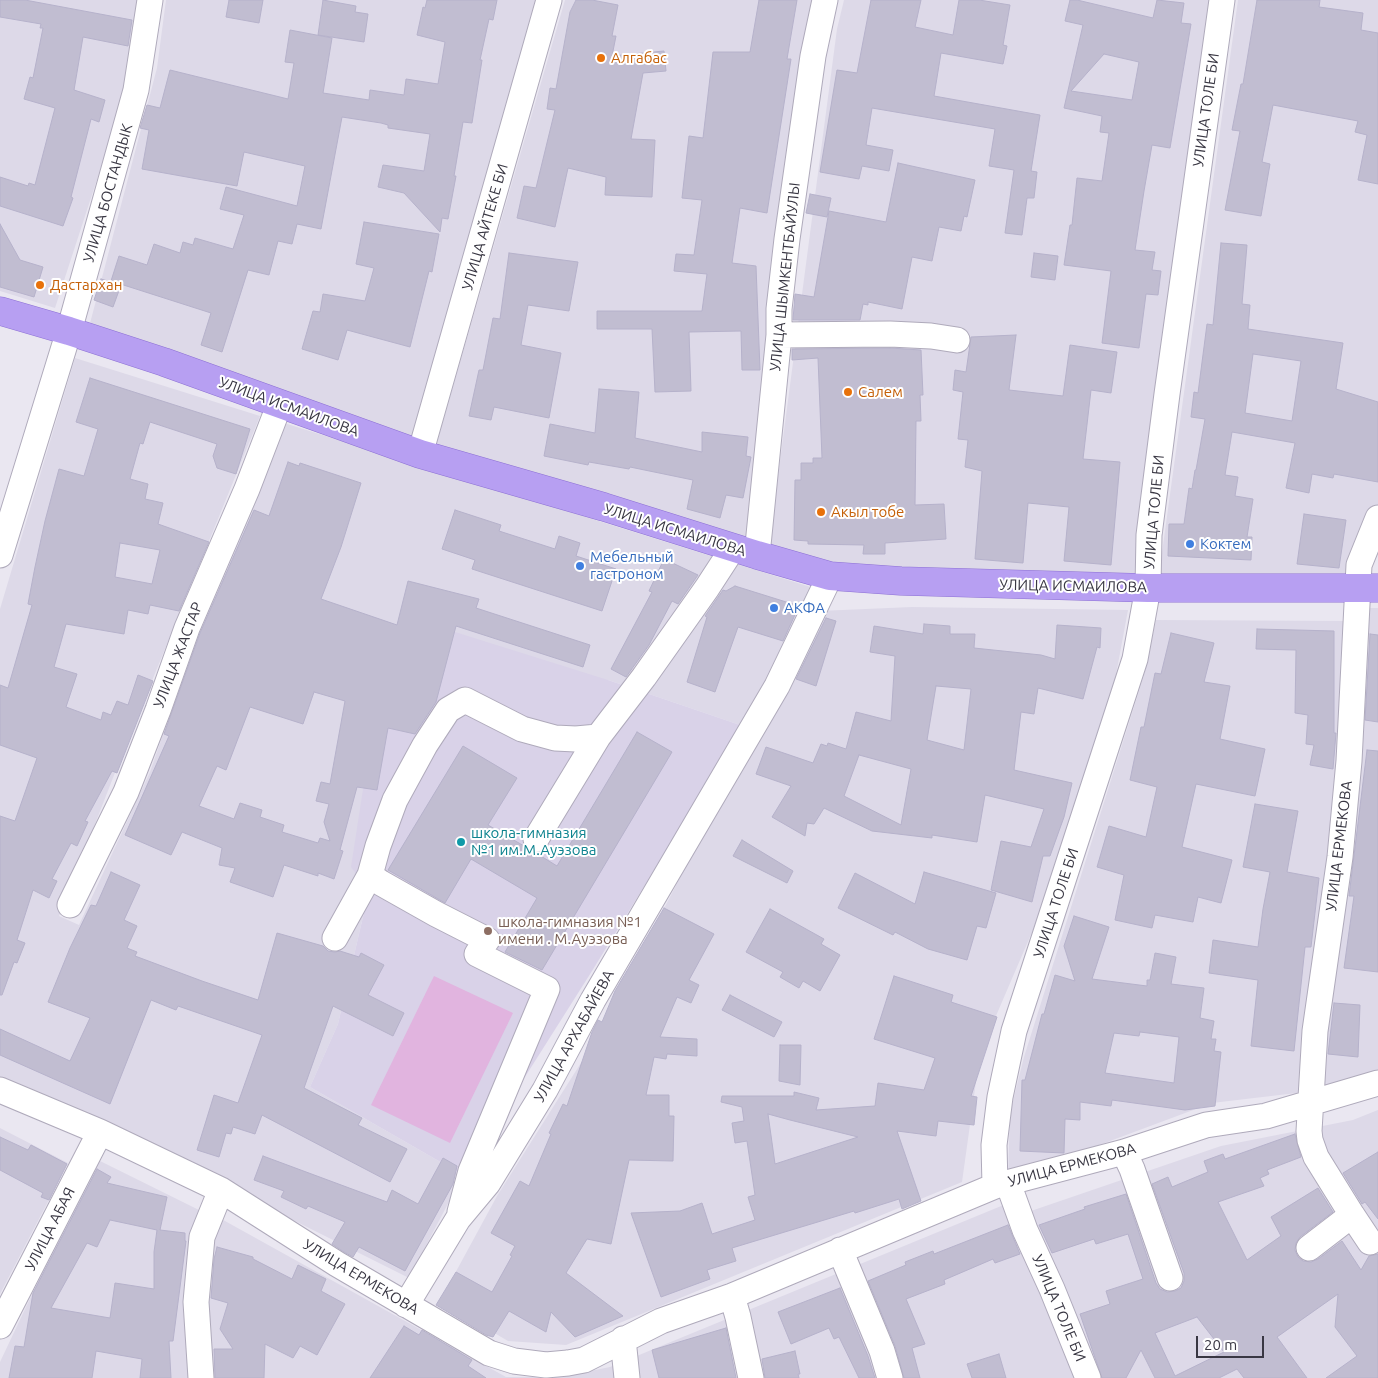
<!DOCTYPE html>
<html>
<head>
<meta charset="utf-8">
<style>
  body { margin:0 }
  #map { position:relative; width:1378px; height:1378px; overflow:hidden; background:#eae7f1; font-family:Ubuntu,sans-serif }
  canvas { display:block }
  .scale { position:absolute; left:1196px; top:1336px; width:68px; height:22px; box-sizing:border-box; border:2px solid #393743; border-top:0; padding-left:6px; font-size:15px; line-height:18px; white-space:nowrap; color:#393743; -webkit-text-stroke:4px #fff; paint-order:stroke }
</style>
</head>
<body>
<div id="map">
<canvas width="1378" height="1378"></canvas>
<div class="scale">20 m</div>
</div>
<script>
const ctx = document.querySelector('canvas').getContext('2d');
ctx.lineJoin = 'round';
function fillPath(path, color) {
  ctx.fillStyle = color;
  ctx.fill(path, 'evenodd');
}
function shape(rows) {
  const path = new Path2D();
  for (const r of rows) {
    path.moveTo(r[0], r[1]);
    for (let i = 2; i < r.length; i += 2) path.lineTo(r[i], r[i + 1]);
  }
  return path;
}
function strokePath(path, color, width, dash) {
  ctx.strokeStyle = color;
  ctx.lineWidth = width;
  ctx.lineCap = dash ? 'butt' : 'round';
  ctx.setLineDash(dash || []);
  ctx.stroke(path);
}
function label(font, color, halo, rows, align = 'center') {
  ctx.font = font + ' Ubuntu,sans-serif';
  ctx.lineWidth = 4;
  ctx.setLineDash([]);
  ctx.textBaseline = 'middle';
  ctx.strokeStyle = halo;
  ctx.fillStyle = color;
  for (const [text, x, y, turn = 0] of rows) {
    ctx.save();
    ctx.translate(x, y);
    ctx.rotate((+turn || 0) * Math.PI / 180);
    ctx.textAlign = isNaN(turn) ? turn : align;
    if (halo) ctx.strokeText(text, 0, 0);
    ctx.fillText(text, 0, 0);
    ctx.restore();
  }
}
fillPath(shape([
  [0,0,143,0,134,66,55,308,0,291],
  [166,0,538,0,413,442,88,331,157,68],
  [565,0,815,0,751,546,434,452],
  [844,0,1216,0,1137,577,828,571,768,552,837,29],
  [1238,0,1378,0,1378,508,1340,587,1157,589],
  [75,358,260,416,127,742,59,916,79,925,150,772,192,651,284,423,817,589,743,726,608,680,369,891,338,1024,310,1087,463,1175,409,1278,245,1196,0,1083,0,609],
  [912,607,1128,610,1112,696,1054,881,980,1053,962,1182,566,1345,508,1341,440,1301,497,1196,596,1039,819,611],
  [1363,608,1378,608,1378,1071,1320,1099],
  [1156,620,1349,621,1341,775,1305,1092,1212,1103,1008,1179,1010,1113,1024,1057,1144,675],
  [1378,1110,1378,1378,1088,1378,1028,1212,1221,1146,1353,1120],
  [0,1128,68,1163,0,1294],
  [96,1159,201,1211,188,1319,188,1378,0,1378,0,1362],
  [1006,1204,1074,1378,204,1378,204,1276,216,1216,506,1377,560,1377,610,1367]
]), '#ddd9e8');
fillPath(shape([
  [404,616,608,680,743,726,592,971,463,1175,310,1087,338,1024,369,891,351,867,372,731]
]), '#d9d2e8');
fillPath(shape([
  [434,976,513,1013,450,1143,371,1105]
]), '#e1b4df');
const building = shape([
  [0,0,25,0,132,20,128,46,83,37,74,90,105,100,99,122,91,119,71,197,73,198,63,226,0,206,0,177,28,186,29,183,35,185,55,108,24,99,30,77,33,78,43,28,40,28,41,24,0,17,0,0],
  [229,0,263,0,259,23,226,17,229,0],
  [323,0,356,6,355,12,368,14,364,42,318,35,323,0],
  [427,0,497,0,493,20,489,19,480,60,482,60,472,123,463,122,454,176,456,176,448,219,442,218,440,232,404,193,378,187,383,165,424,171,430,134,388,128,388,125,381,123,342,117,321,229,297,224,292,244,278,241,269,275,248,270,222,352,201,345,211,313,111,281,119,256,147,265,154,244,180,253,183,242,193,245,195,238,233,249,244,215,220,209,226,187,297,206,305,166,244,152,237,186,142,169,149,130,140,128,147,105,160,108,170,70,288,99,294,63,285,62,290,30,332,38,323,93,369,100,370,90,404,95,406,79,438,84,445,42,417,35,423,7,425,8,427,0],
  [576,0,592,0,618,5,612,36,616,36,612,56,664,51,666,71,643,73,631,139,655,140,652,197,605,195,606,177,568,168,555,227,517,218,524,186,536,188,555,110,547,109,550,88,556,89,570,12,576,0],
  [759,0,797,0,787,59,791,59,767,213,740,208,732,263,756,266,760,370,742,370,741,331,689,332,691,391,655,392,652,329,597,329,597,311,702,311,707,274,674,271,676,254,694,255,702,200,682,198,689,136,703,138,713,52,750,52,759,0],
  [871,0,921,0,915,27,953,35,959,0,979,0,1010,5,1003,45,1007,46,1003,64,941,53,934,96,1040,115,1031,171,1037,172,1034,198,1027,198,1022,235,1005,233,1014,170,989,166,995,129,872,108,866,145,893,150,889,171,862,166,859,179,820,172,837,70,857,73,871,0],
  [1070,0,1077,0,1153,18,1157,0,1184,3,1181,23,1191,24,1170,148,1152,145,1144,191,1135,250,1155,252,1152,270,1161,271,1158,295,1146,294,1139,348,1102,343,1111,271,1064,265,1070,225,1072,225,1077,178,1102,181,1109,133,1100,132,1102,116,1064,108,1083,25,1065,21,1070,0],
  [1104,54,1139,62,1132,100,1071,91,1104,54],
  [1257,0,1320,0,1319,7,1363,13,1361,30,1378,33,1378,184,1358,180,1367,135,1355,132,1358,121,1273,105,1262,162,1270,164,1261,216,1225,210,1240,131,1232,130,1241,84,1243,84,1257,0],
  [898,163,975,180,967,217,964,216,961,231,939,227,932,261,912,257,902,309,868,302,868,305,863,304,860,320,793,320,795,294,814,297,829,211,886,222,898,163],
  [810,194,831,198,827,217,806,213,810,194],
  [364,222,439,234,432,272,429,271,410,347,347,330,338,360,302,349,313,311,320,312,323,294,365,301,374,268,356,264,364,222],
  [0,224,20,260,43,267,34,297,0,287,0,224],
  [1221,243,1247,245,1242,304,1250,305,1248,329,1343,343,1336,389,1378,402,1378,482,1334,474,1333,478,1312,474,1309,493,1286,488,1295,443,1232,432,1225,475,1238,477,1235,496,1253,499,1247,537,1252,537,1251,560,1168,556,1169,524,1184,524,1189,488,1192,489,1195,470,1196,470,1205,419,1191,417,1194,392,1198,393,1207,324,1213,325,1221,243],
  [1253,354,1301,361,1292,421,1245,413,1253,354],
  [509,253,578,262,569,311,528,305,521,345,561,353,549,418,494,407,491,420,469,416,479,370,483,370,493,318,500,319,509,253],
  [1034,253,1058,256,1055,280,1031,277,1034,253],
  [101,279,121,285,113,307,94,300,101,279],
  [1016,335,1009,390,1063,396,1070,345,1117,352,1111,393,1091,390,1083,459,1120,462,1111,565,1064,561,1069,507,1028,503,1023,563,975,559,982,471,965,467,968,440,958,439,963,392,953,390,955,370,966,372,971,337,1016,335],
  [890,348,921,350,923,395,920,395,921,421,916,421,915,505,944,504,946,539,885,543,885,554,863,554,864,545,808,544,808,541,794,540,795,480,801,480,801,463,813,463,813,458,822,458,818,358,792,360,792,349,890,348],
  [90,378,250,429,236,474,217,468,213,456,217,444,150,422,143,444,140,443,130,479,148,484,145,499,163,503,158,524,209,542,179,611,150,605,148,614,128,610,124,634,66,624,54,667,77,674,66,707,101,720,103,712,111,715,117,701,128,705,138,675,153,681,117,773,112,771,85,821,88,822,77,846,71,843,52,879,57,881,49,898,33,890,17,940,25,943,17,963,14,962,2,995,0,995,0,816,15,821,37,758,0,745,0,685,8,688,32,605,28,604,35,567,45,521,59,469,84,476,98,429,76,422,90,378],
  [120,543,160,550,152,584,115,577,120,543],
  [599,389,639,392,635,438,702,452,702,432,748,437,746,456,751,457,743,498,726,495,720,518,687,509,693,480,630,467,629,469,589,462,588,465,544,456,550,424,595,433,599,389],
  [288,462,299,466,300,463,361,483,341,547,321,599,397,625,408,581,479,599,476,608,590,645,583,667,456,626,436,702,415,734,388,728,377,790,357,787,340,850,343,851,334,879,318,873,318,876,284,865,273,897,230,882,235,868,219,865,222,848,182,832,171,855,125,835,169,736,164,734,200,633,254,510,269,516,288,462],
  [314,692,345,701,330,784,321,782,316,801,329,804,324,822,330,841,320,838,318,843,282,832,284,825,260,817,262,810,240,803,234,819,199,806,217,766,226,770,250,707,303,724,314,692],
  [455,510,501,525,499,531,555,549,559,536,580,543,576,556,616,569,602,611,472,569,475,560,442,549,455,510],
  [1304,514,1346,520,1339,568,1297,564,1304,514],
  [664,559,698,575,678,604,672,601,649,645,626,677,611,669,652,592,649,591,664,559],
  [735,586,799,606,783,641,738,627,715,692,687,682,707,617,705,616,723,590,726,591,735,586],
  [826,618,836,621,816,686,796,679,826,618],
  [924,624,950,626,950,634,975,634,974,648,1041,655,1055,659,1057,625,1101,628,1100,648,1097,647,1083,699,1038,688,1034,714,1021,712,1014,770,1072,783,1064,817,1050,856,1043,856,1032,902,991,890,1001,841,1031,847,1044,809,985,795,977,842,932,835,932,838,872,831,824,808,814,824,807,823,805,836,772,817,791,786,756,774,766,747,813,763,821,744,827,746,828,743,846,749,856,712,891,721,895,656,870,652,874,626,923,634,924,624],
  [936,686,971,689,964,750,927,740,936,686],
  [859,755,911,769,901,825,844,796,859,755],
  [1257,629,1334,631,1334,733,1336,733,1333,769,1310,765,1314,745,1306,744,1308,715,1295,713,1296,650,1256,649,1257,629],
  [1171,633,1214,643,1204,682,1230,686,1220,739,1265,749,1255,796,1196,784,1182,847,1232,860,1221,903,1198,897,1193,922,1155,915,1152,928,1115,920,1124,875,1097,867,1109,826,1146,837,1157,787,1130,780,1141,727,1144,727,1155,673,1161,674,1171,633],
  [1370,634,1378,635,1378,722,1365,720,1370,634],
  [637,732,672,752,542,970,505,952,537,898,471,859,445,903,388,870,463,746,517,778,488,825,524,846,529,851,536,853,557,866,637,732],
  [1367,750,1378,751,1378,972,1344,968,1354,896,1349,896,1367,750],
  [1255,804,1298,811,1287,872,1319,878,1311,947,1305,947,1294,1051,1251,1046,1258,980,1209,973,1213,940,1258,947,1263,909,1270,872,1243,867,1255,804],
  [742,840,793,871,787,883,733,856,742,840],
  [111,872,140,885,124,920,137,926,127,948,137,952,135,956,202,981,258,1000,277,933,323,946,328,951,335,952,340,951,359,957,361,953,384,965,368,995,404,1013,393,1036,333,1006,304,1088,362,1118,358,1125,407,1149,390,1182,262,1115,255,1134,233,1127,231,1134,226,1133,219,1157,197,1150,214,1095,238,1103,262,1035,178,1006,176,1010,151,1000,110,1104,0,1055,0,1029,70,1061,90,1018,48,1002,70,948,91,905,96,906,111,872],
  [924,872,996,893,986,928,977,926,967,960,928,949,895,932,893,935,838,908,855,873,915,904,924,872],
  [664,908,714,934,689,980,699,985,691,1003,677,997,660,1037,697,1039,697,1056,667,1054,666,1059,654,1057,646,1095,669,1095,669,1116,674,1116,673,1161,629,1160,611,1244,587,1239,566,1273,623,1316,575,1337,551,1312,546,1332,509,1311,493,1337,486,1335,436,1305,456,1272,492,1292,512,1256,510,1255,515,1246,491,1233,520,1181,529,1186,551,1134,549,1133,563,1104,567,1106,592,1032,598,1020,602,1022,615,991,664,908],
  [770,909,824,939,821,944,840,955,820,991,803,981,799,988,780,977,783,972,746,952,770,909],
  [1074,916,1109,927,1092,979,1147,986,1147,980,1150,980,1155,953,1176,957,1171,984,1204,988,1200,1018,1214,1021,1211,1039,1216,1039,1214,1051,1221,1052,1215,1106,1185,1110,1112,1100,1111,1106,1080,1102,1080,1120,1065,1119,1064,1153,1020,1151,1022,1080,1025,1080,1042,1014,1044,1014,1055,975,1075,981,1064,946,1074,916],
  [1140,1032,1179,1037,1174,1083,1105,1073,1114,1033,1139,1036,1140,1032],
  [894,976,953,995,951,1002,997,1017,971,1096,977,1097,974,1125,938,1121,936,1136,897,1131,921,1201,902,1209,899,1199,855,1213,854,1211,732,1248,736,1261,707,1270,710,1279,661,1297,631,1213,680,1211,702,1203,712,1234,755,1220,748,1197,755,1195,747,1141,735,1143,732,1123,744,1121,742,1107,721,1102,722,1096,794,1096,794,1092,819,1098,816,1110,875,1106,878,1083,924,1090,935,1058,874,1039,894,976],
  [768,1114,790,1120,858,1137,775,1164,768,1114],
  [730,995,782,1022,774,1037,722,1010,730,995],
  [1334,1003,1360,1005,1358,1057,1328,1054,1334,1003],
  [780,1045,801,1045,800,1085,779,1081,780,1045],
  [1295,1134,1301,1157,1267,1170,1269,1174,1260,1178,1264,1186,1218,1202,1247,1260,1281,1236,1271,1217,1318,1188,1333,1212,1300,1237,1296,1243,1295,1250,1298,1257,1303,1261,1311,1262,1318,1259,1342,1241,1361,1270,1369,1256,1378,1254,1378,1378,1326,1378,1357,1356,1335,1327,1338,1294,1277,1337,1307,1378,1244,1378,1237,1369,1219,1378,1155,1378,1141,1350,1126,1378,1102,1378,1080,1314,1110,1304,1106,1291,1143,1279,1128,1234,1096,1244,1094,1239,1052,1253,1039,1225,1085,1209,1084,1207,1126,1194,1156,1283,1160,1289,1167,1292,1175,1291,1181,1288,1184,1281,1184,1273,1152,1184,1168,1177,1172,1187,1208,1172,1204,1161,1223,1154,1225,1159,1295,1134],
  [1197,1317,1224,1352,1175,1376,1155,1333,1197,1317],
  [0,1137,28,1150,31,1145,67,1164,49,1200,41,1197,43,1193,0,1170,0,1137],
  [1378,1152,1378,1219,1365,1202,1362,1204,1343,1173,1378,1152],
  [263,1156,387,1202,392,1190,418,1204,443,1158,457,1166,453,1184,405,1271,359,1247,353,1257,344,1252,332,1244,345,1222,308,1206,306,1209,281,1197,284,1191,254,1180,263,1156],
  [97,1169,111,1177,107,1183,167,1197,160,1230,185,1233,185,1241,186,1241,173,1341,169,1341,171,1378,140,1378,142,1359,96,1351,92,1378,9,1378,15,1346,24,1347,33,1293,97,1169],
  [110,1220,157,1230,154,1252,154,1289,115,1283,110,1318,51,1308,87,1243,97,1247,110,1220],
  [1008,1225,1020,1254,995,1263,993,1259,944,1280,945,1284,906,1299,925,1344,912,1348,920,1378,904,1378,895,1346,868,1281,906,1265,905,1262,933,1251,934,1254,1008,1225],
  [217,1247,253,1257,253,1259,292,1279,298,1265,326,1279,321,1291,345,1304,317,1355,300,1346,293,1358,265,1344,264,1378,215,1378,214,1349,233,1349,220,1329,228,1303,211,1298,214,1259,217,1247],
  [840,1288,868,1356,875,1378,859,1378,839,1337,834,1339,829,1328,791,1344,778,1312,840,1288],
  [404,1326,419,1335,422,1330,472,1360,468,1366,486,1378,370,1378,404,1326],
  [726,1328,736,1378,659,1378,652,1350,726,1328],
  [795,1351,800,1374,798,1374,799,1378,765,1378,762,1359,795,1351],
  [999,1354,1006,1378,972,1378,967,1364,999,1354]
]);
fillPath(building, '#c1bdd1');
strokePath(building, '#b6b2cb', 1);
const minor = shape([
  [779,335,890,334,931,336,957,340],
  [420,454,549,0],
  [0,555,69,331,136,90,150,0],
  [757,555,779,335,779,309,787,239,813,56,825,0],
  [536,839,598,737,644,677,707,588,733,548],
  [370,875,381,883,436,914,487,940,477,954,547,989,471,1171,460,1212],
  [70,905,126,792,158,710,187,628,247,489,280,403],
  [335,938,370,875,378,846,395,800,425,745,448,710,465,700,522,729,555,738,576,739,598,737],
  [0,1090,100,1132,221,1190,337,1264,489,1353,514,1361,546,1365,568,1363,584,1360,661,1321,732,1296,995,1186,1124,1152,1206,1125,1266,1116,1378,1083],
  [1124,1152,1132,1169,1170,1278],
  [1008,1183,1025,1230,1052,1289,1088,1378],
  [995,1186,994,1145,1000,1097,1014,1031,1135,659,1148,588,1149,535,1167,394,1222,0],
  [1370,1242,1352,1215,1316,1157,1310,1140,1309,1131,1315,1031,1340,857,1349,761,1359,565,1378,518],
  [1309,1248,1352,1215],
  [840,1250,882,1351,890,1378],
  [732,1296,738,1317,751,1378],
  [406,1305,458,1219,488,1183,545,1090,593,1000,777,686,830,576],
  [0,1326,100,1132],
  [623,1339,627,1378],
  [201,1378,196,1302,202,1237,221,1190]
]);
const major = shape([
  [0,311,69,331,164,362,420,454,604,507,757,555,830,576,901,581,1148,588,1378,588]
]);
strokePath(minor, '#afaabb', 27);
strokePath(major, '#8d71d4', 29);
strokePath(minor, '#fff', 25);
strokePath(major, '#b79ff2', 28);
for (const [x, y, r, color] of [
  [601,58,5,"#e8710a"],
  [40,285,5,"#e8710a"],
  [848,392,5,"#e8710a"],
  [821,512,5,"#e8710a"],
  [1190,544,5,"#3f7fe0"],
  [580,566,5,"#3f7fe0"],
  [774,608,5,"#3f7fe0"],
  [461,842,5,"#0f9aa8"],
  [488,931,5,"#8d6e63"]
]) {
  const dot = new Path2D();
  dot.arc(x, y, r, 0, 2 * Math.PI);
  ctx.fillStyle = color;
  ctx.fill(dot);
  strokePath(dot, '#fff', 2);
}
label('15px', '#c56008', '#fff', [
  ["Алгабас",611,58],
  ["Дастархан",50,285],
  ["Салем",858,392],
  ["Акыл тобе",831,512]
], 'left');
label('15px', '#393743', '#fff', [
  ["УЛИЦА ТОЛЕ БИ",1206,110,-82],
  ["УЛИЦА БОСТАНДЫК",108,193,-74],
  ["УЛИЦА АЙТЕКЕ БИ",485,227,-74],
  ["УЛИЦА ШЫМКЕНТБАЙУЛЫ",785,277,-84],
  ["УЛИЦА ИСМАИЛОВА",289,407,20],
  ["УЛИЦА ТОЛЕ БИ",1154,512,-85],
  ["УЛИЦА ИСМАИЛОВА",675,530,17],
  ["УЛИЦА ИСМАИЛОВА",1073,586,1],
  ["УЛИЦА ЖАСТАР",178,655,-69],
  ["УЛИЦА ЕРМЕКОВА",1339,846,-83],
  ["УЛИЦА ТОЛЕ БИ",1056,903,-72],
  ["УЛИЦА АРХАБАЙЕВА",574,1036,-61],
  ["УЛИЦА ЕРМЕКОВА",1072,1165,-15],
  ["УЛИЦА АБАЯ",50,1229,-63],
  ["УЛИЦА ЕРМЕКОВА",361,1277,31],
  ["УЛИЦА ТОЛЕ БИ",1059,1308,67]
]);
label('15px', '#366cbe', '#fff', [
  ["Коктем",1200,544],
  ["Мебельный",590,557],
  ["гастроном",590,574],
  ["АКФА",784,608]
], 'left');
label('15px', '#0d838f', '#fff', [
  ["школа-гимназия",471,833],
  ["№1 им.М.Ауэзова",471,850]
], 'left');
label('15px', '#785e54', '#fff', [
  ["школа-гимназия №1",498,922],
  ["имени . М.Ауэзова",498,939]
], 'left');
</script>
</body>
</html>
